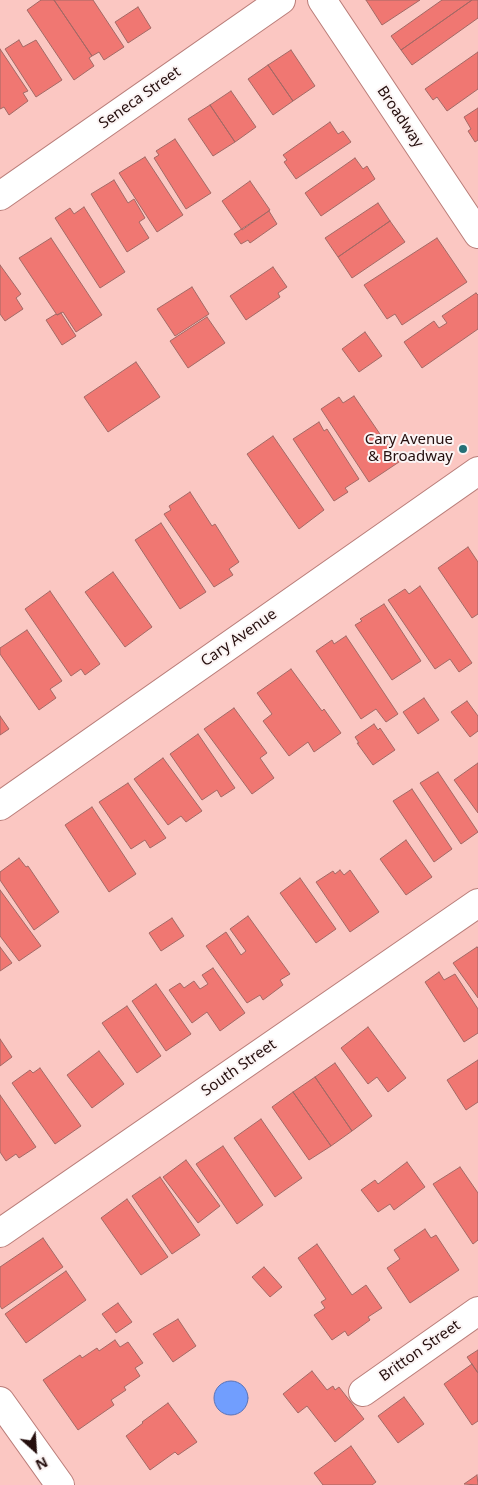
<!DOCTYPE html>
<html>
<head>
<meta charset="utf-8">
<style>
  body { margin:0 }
  #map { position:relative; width:478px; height:1485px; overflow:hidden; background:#fbc7c2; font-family:"Noto Sans",sans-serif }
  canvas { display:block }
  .north { position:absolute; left:10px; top:1425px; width:50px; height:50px; -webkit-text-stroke:4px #fbf4f4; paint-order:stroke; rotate:154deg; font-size:14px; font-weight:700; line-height:20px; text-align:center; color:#250f0e }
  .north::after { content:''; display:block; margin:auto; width:18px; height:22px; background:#250f0e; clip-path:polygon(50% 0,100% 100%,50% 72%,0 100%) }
</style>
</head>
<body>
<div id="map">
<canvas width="478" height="1485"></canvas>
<div class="north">N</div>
</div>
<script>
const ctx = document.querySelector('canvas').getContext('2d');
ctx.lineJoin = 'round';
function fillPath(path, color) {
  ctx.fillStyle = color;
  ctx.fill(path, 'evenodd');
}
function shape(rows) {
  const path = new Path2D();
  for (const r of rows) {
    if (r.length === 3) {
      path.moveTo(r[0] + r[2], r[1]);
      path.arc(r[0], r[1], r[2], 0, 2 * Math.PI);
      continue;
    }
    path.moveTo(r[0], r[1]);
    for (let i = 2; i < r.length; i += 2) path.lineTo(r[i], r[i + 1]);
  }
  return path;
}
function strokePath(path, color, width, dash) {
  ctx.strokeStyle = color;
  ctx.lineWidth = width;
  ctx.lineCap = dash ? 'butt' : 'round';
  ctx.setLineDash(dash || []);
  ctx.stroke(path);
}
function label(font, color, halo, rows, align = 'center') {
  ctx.font = font + ' "Noto Sans",sans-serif';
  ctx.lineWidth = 4;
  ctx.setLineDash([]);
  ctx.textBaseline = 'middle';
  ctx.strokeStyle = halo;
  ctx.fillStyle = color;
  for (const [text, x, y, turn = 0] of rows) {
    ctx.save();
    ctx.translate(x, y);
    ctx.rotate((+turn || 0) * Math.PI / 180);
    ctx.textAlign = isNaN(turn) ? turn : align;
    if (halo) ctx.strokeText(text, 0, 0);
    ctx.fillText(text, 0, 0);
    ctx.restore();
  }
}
const water = shape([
  [231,1398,17]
]);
fillPath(water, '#719efe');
strokePath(water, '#5a73b6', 1);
const building = shape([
  [41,0,54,0,92,56,89,58,94,66,74,80,27,10,41,0],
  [54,0,93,0,124,47,104,60,99,52,92,56,54,0],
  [366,0,420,0,382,25,366,0],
  [442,0,472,0,401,50,391,36,442,0],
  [472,0,478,0,478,18,412,65,401,50,472,0],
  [138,7,151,28,128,43,115,22,138,7],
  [19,40,23,47,36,40,62,80,36,97,5,49,19,40],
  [0,49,28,91,23,93,28,101,9,115,4,107,0,109,0,49],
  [291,50,315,86,293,101,268,65,291,50],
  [478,52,478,89,447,111,437,97,433,100,425,89,478,52],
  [268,65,293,101,273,115,248,79,268,65],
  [231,91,256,127,235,142,210,105,231,91],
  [210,105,235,142,213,156,188,119,210,105],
  [478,108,478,140,475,142,468,131,471,129,464,117,478,108],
  [330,122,338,134,343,131,351,142,296,179,284,162,287,160,283,155,330,122],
  [175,139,211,193,186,209,154,158,159,155,156,151,175,139],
  [145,157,183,215,157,232,119,173,145,157],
  [355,158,363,169,367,166,375,179,321,216,305,193,355,158],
  [114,180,128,203,134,199,145,218,139,222,149,238,127,252,91,194,114,180],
  [250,181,270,210,242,230,222,201,250,181],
  [378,203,390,221,338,257,325,238,378,203],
  [84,207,125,272,100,288,55,218,70,208,74,214,84,207],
  [269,211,277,224,250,243,248,240,241,244,234,234,269,211],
  [390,221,405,242,352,278,338,257,390,221],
  [51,238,102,315,76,332,63,312,57,315,19,258,51,238],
  [437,238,467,282,402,325,395,314,387,319,364,285,437,238],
  [0,265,21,294,16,298,23,309,5,321,0,314,0,265],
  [273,267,287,287,278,293,280,297,246,320,230,296,273,267],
  [192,287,209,314,175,336,157,309,192,287],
  [476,293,478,295,478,329,422,368,404,342,434,321,439,328,447,323,442,316,476,293],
  [61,313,76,336,62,345,46,320,56,314,57,315,61,313],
  [207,317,225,343,188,368,170,341,207,317],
  [365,332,382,356,359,372,342,349,365,332],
  [136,362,160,397,108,432,84,397,136,362],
  [354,396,399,462,369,482,321,409,339,397,343,403,354,396],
  [319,422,324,431,327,429,359,479,345,488,348,492,334,501,293,439,319,422],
  [273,436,324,510,299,529,247,454,273,436],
  [190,492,212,526,215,524,239,562,229,569,233,575,214,587,164,514,171,510,169,506,190,492],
  [161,523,206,592,180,609,135,540,161,523],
  [468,547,478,562,478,614,472,618,438,568,468,547],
  [113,572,152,627,125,647,85,592,113,572],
  [420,586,472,663,459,672,450,659,435,669,388,600,405,589,409,594,420,586],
  [50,591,100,664,85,675,81,669,71,676,25,609,50,591],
  [384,604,421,661,392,680,355,625,362,621,360,619,384,604],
  [27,630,62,681,50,689,56,698,39,710,0,654,0,648,27,630],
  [346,636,398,714,386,722,376,709,361,719,316,651,332,640,334,644,346,636],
  [291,669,322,711,324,709,341,733,314,752,308,742,289,756,263,721,272,714,257,693,291,669],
  [424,698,439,720,418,734,403,712,424,698],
  [467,701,478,716,478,731,470,737,451,712,467,701],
  [234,708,267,753,260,758,274,778,252,794,204,729,234,708],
  [0,716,9,729,0,735,0,716],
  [374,724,378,730,380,728,395,750,373,765,357,743,359,743,355,737,374,724],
  [198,734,235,788,221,797,217,790,202,800,170,754,198,734],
  [163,758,202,811,186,822,181,816,168,825,134,779,163,758],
  [478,763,478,813,454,780,478,763],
  [438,772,478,832,461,844,420,783,438,772],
  [128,783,166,838,150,848,145,840,131,849,99,802,128,783],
  [412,789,452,849,434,862,393,801,412,789],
  [92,807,136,874,109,892,65,825,92,807],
  [406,840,432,877,406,895,380,859,406,840],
  [19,858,26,867,28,866,59,912,34,930,0,880,0,872,19,858],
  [340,870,344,875,350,870,379,912,350,932,316,882,333,871,335,874,340,870],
  [300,878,336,929,316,943,280,893,300,878],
  [0,890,41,946,19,961,0,936,0,890],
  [248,916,290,974,280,980,283,985,263,1000,260,995,247,1003,206,946,226,932,241,955,246,951,230,929,248,916],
  [172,918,184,936,161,951,149,933,172,918],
  [0,947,12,963,0,971,0,947],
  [477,947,478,948,478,998,453,963,477,947],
  [213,968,245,1013,220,1031,207,1012,192,1023,169,990,180,983,184,988,194,981,200,989,208,984,202,975,213,968],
  [439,972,444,980,455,974,478,1009,478,1033,464,1042,425,982,439,972],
  [156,984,191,1034,166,1051,132,1001,156,984],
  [127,1006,161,1056,137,1073,102,1023,127,1006],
  [368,1027,406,1078,388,1092,377,1077,368,1084,341,1048,368,1027],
  [0,1039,12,1057,0,1066,0,1039],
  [99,1051,124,1084,92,1108,67,1075,99,1051],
  [478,1060,478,1102,466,1110,447,1080,478,1060],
  [335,1063,372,1116,352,1131,315,1077,335,1063],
  [40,1068,81,1126,55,1144,12,1083,30,1070,33,1073,40,1068],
  [315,1077,352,1131,331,1146,293,1092,315,1077],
  [293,1092,331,1146,309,1160,272,1107,293,1092],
  [0,1095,36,1147,19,1158,16,1154,6,1161,0,1152,0,1095],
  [261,1119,302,1178,275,1197,234,1138,261,1119],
  [223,1146,263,1205,237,1224,196,1164,223,1146],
  [186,1160,220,1206,198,1223,163,1177,186,1160],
  [407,1162,425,1187,394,1210,390,1204,378,1212,361,1190,375,1180,378,1184,407,1162],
  [460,1167,478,1193,478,1240,473,1244,433,1184,460,1167],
  [160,1177,200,1235,172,1254,132,1196,160,1177],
  [127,1199,168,1257,141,1275,101,1218,127,1199],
  [425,1229,431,1238,436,1235,459,1270,410,1303,387,1268,400,1259,394,1250,425,1229],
  [43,1238,63,1267,2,1309,0,1306,0,1267,43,1238],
  [317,1244,352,1295,366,1285,382,1308,368,1317,370,1320,348,1336,345,1331,332,1340,314,1315,325,1308,321,1302,326,1299,298,1258,317,1244],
  [264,1267,282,1287,270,1297,252,1277,264,1267],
  [66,1271,86,1300,26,1343,5,1314,66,1271],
  [118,1303,132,1322,116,1333,102,1314,118,1303],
  [178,1319,196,1346,173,1362,153,1334,178,1319],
  [115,1340,120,1347,128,1342,143,1363,135,1368,140,1376,124,1387,126,1390,111,1400,114,1405,78,1430,43,1380,80,1355,82,1358,97,1348,99,1351,115,1340],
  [478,1350,478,1373,467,1357,478,1350],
  [472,1364,478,1373,478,1421,472,1425,444,1384,472,1364],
  [312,1371,327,1390,333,1386,335,1390,339,1387,364,1419,335,1442,307,1406,298,1413,283,1394,312,1371],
  [404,1397,424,1424,398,1443,378,1416,404,1397],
  [168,1403,197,1442,178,1455,175,1452,150,1470,126,1436,143,1423,142,1422,168,1403],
  [351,1446,376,1482,372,1485,323,1485,314,1473,351,1446],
  [477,1475,478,1485,464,1484,477,1475]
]);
fillPath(building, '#f07772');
strokePath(building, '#a36965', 1);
const minor = shape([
  [0,196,281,0],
  [0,806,478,471],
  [0,1233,478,903],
  [363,1392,478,1311],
  [0,1401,60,1485]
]);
const tertiary = shape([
  [322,0,478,234]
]);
strokePath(minor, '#b97d79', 30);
strokePath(tertiary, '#b97d79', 30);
strokePath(minor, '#fff', 28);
strokePath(tertiary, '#fff', 28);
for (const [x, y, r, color] of [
  [463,449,5,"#256f76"]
]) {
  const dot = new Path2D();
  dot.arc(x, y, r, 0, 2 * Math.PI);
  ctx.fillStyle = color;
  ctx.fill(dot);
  strokePath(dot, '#fbf4f4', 2);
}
label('15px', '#250f0e', '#fbf4f4', [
  ["Seneca Street",140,98,-35],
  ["Broadway",400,117,56],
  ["Cary Avenue",239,638,-35],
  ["South Street",239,1068,-35],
  ["Britton Street",420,1351,-35]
]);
label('15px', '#250f0e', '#fbf4f4', [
  ["Cary Avenue",453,440],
  ["& Broadway",453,457]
], 'right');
</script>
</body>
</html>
